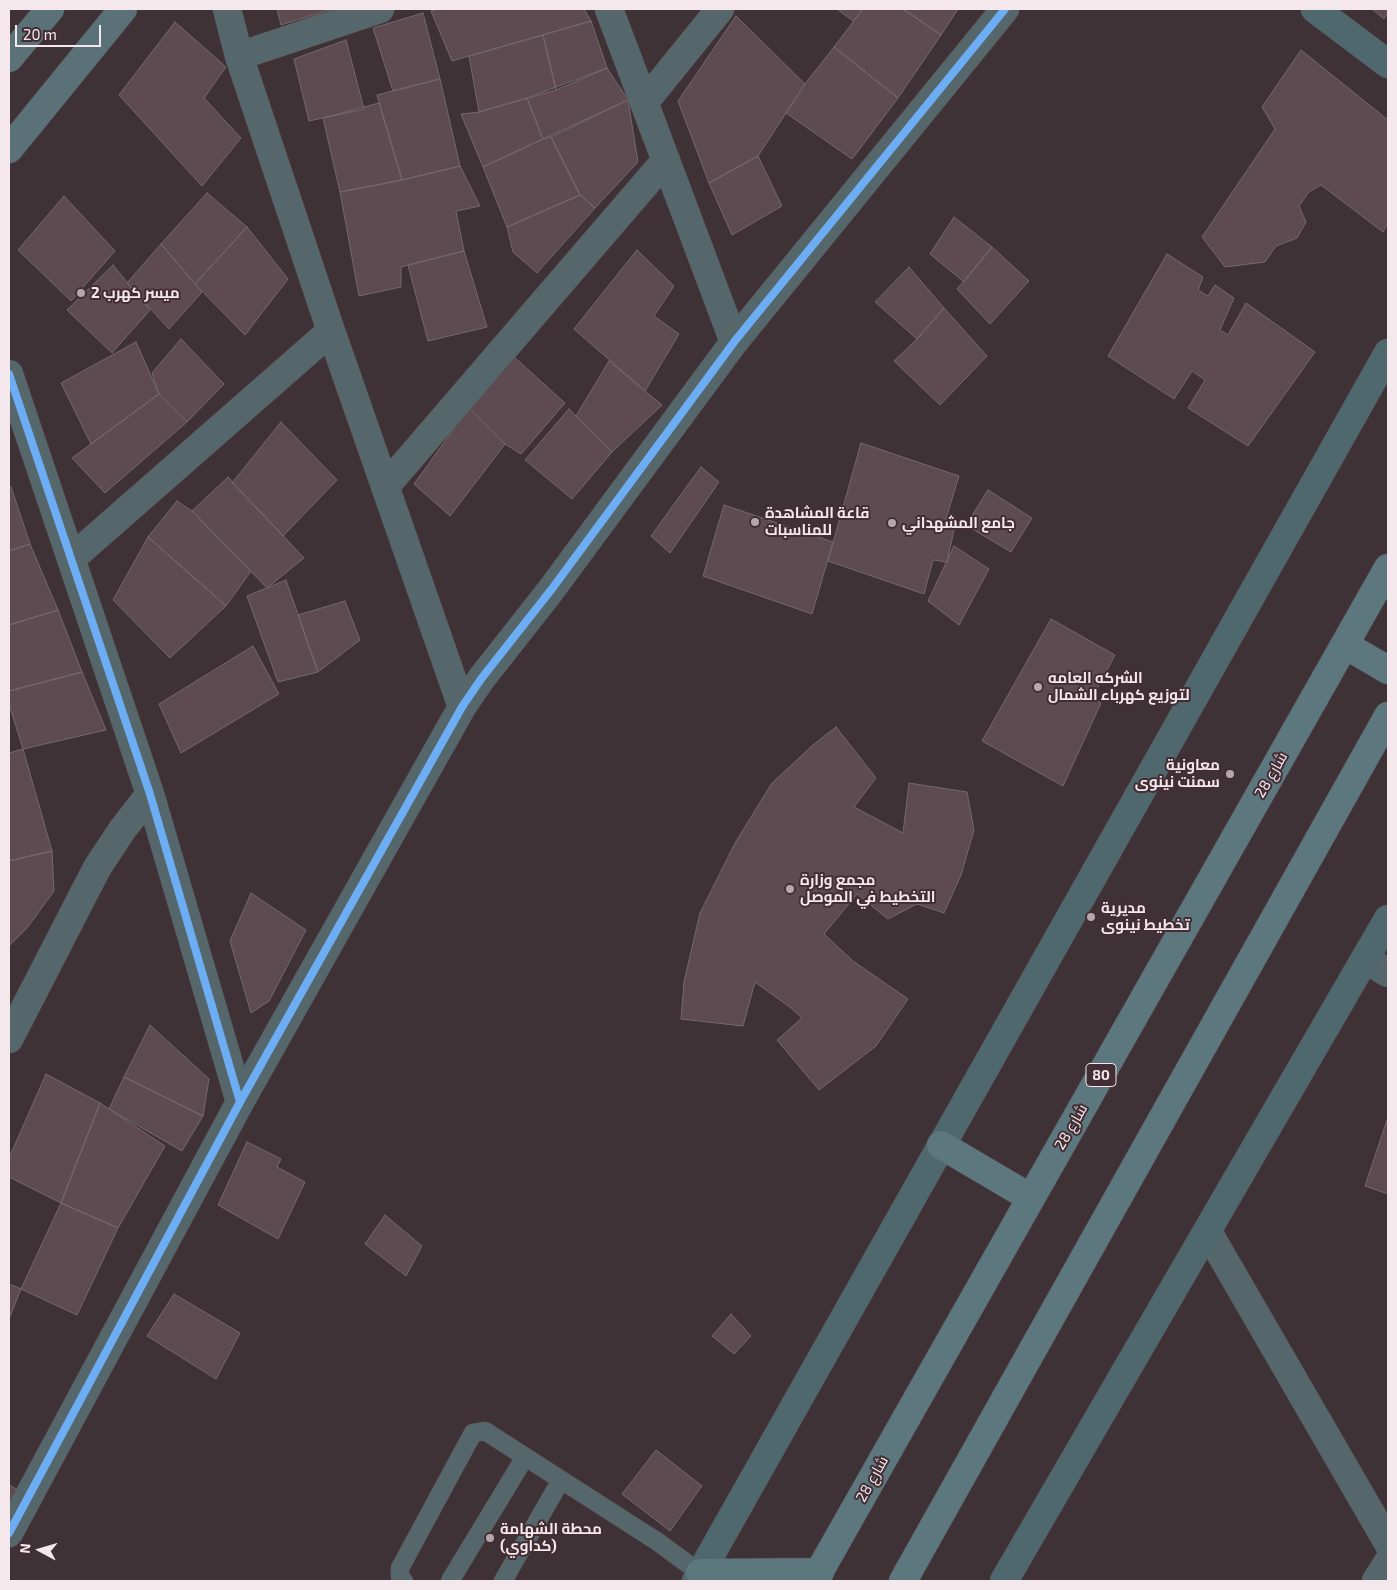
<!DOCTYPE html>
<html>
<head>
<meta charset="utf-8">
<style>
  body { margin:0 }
  #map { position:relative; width:1397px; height:1590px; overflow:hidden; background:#3e3236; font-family:"Exo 2",sans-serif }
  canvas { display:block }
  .frame { position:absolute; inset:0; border:10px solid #f5e8ec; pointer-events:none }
  .north { position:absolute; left:15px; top:1525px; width:50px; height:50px; -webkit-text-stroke:4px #422e34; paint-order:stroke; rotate:276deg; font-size:14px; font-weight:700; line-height:20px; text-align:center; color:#f5e8ec }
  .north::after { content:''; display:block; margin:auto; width:18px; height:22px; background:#f5e8ec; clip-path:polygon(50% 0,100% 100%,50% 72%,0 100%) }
  .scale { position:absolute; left:15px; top:25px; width:86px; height:22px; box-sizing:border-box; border:2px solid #f5e8ec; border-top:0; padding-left:6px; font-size:15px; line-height:18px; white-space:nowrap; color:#f5e8ec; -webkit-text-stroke:4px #422e34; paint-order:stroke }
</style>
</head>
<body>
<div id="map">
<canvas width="1397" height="1590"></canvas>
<div class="frame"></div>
<div class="north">N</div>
<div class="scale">20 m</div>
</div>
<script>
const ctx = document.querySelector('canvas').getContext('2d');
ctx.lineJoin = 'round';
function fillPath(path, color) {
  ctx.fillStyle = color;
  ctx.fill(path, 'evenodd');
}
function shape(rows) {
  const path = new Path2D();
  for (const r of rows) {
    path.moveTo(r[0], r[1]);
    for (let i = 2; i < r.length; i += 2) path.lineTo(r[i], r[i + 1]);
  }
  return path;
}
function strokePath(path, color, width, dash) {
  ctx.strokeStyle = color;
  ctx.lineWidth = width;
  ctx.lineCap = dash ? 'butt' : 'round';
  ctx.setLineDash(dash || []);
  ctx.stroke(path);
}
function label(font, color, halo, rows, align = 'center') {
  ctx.font = font + ' "Exo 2",Cairo,sans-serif';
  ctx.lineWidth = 4;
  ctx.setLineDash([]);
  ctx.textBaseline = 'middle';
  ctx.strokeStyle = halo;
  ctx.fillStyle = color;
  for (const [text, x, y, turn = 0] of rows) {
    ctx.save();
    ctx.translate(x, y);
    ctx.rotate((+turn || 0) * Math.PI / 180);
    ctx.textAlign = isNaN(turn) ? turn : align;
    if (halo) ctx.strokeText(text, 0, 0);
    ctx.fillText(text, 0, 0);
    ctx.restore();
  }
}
const building = shape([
  [277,9,333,9,281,25,277,9],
  [438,9,584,9,591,21,452,61,431,11,438,9],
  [837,9,863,9,853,21,837,9],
  [863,9,903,9,941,35,898,98,834,47,863,9],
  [903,9,958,9,941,35,903,9],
  [1372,9,1388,9,1388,13,1384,19,1372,9],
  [423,13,440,79,393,91,373,28,423,13],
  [736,16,805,84,758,156,709,183,678,101,736,16],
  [591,21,607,68,556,90,543,35,591,21],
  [175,22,226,67,204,98,241,138,202,186,119,95,175,22],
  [543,35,556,90,479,112,469,56,543,35],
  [346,40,364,109,309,121,294,59,346,40],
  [834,47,898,98,852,159,786,113,805,84,834,47],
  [1301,50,1388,120,1388,223,1383,232,1321,185,1309,192,1299,206,1306,222,1297,238,1276,246,1265,262,1225,267,1202,237,1275,129,1262,107,1301,50],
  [607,68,628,100,543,139,527,98,607,68],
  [440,79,460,166,402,180,377,95,440,79],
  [527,98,543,139,483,167,461,114,479,112,527,98],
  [628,100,638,162,595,208,580,195,551,137,628,100],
  [379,103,402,180,340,192,323,118,379,103],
  [551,137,580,195,507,227,483,167,543,139,551,137],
  [758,156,782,206,732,235,709,183,758,156],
  [460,166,480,206,456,211,464,251,401,267,401,287,359,296,340,192,402,180,460,166],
  [207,193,247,227,195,284,161,244,207,193],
  [580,195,595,208,537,273,513,252,507,227,580,195],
  [64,196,115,251,71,301,18,250,64,196],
  [954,217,992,247,964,282,930,254,954,217],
  [247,227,288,279,245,335,195,284,247,227],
  [161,244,202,292,169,329,127,283,161,244],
  [992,247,1029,281,990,324,957,289,992,247],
  [637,250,674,286,654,316,679,334,645,391,574,329,637,250],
  [464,251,487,327,428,341,408,265,464,251],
  [1167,254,1203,277,1198,290,1208,296,1215,285,1234,298,1220,330,1228,335,1246,303,1315,352,1248,446,1188,408,1205,380,1192,371,1174,399,1108,356,1167,254],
  [113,265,150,310,112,353,67,310,113,265],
  [909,267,944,308,917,339,875,302,909,267],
  [944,308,987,356,940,405,894,361,917,339,944,308],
  [181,339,224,384,187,422,159,394,152,373,181,339],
  [136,342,159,394,91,444,61,383,136,342],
  [514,357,565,403,521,454,505,444,469,408,514,357],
  [609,361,662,405,612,452,576,416,609,361],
  [159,394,187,422,105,493,72,458,159,394],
  [469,408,505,444,450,516,414,484,469,408],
  [569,409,612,452,572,499,525,460,569,409],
  [281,422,337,480,283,536,232,483,281,422],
  [861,443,959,476,945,522,955,525,947,562,933,560,924,594,828,561,861,443],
  [701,467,719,482,670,553,651,536,701,467],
  [228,477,304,558,267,588,192,511,228,477],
  [9,487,11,487,30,544,9,551,9,487],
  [988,490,1032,518,1011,552,966,525,988,490],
  [177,501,192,511,251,571,226,606,148,537,177,501],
  [724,505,833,542,812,614,703,576,724,505],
  [148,537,226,606,170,658,113,600,148,537],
  [30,544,58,610,9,625,9,551,30,544],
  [954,546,989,569,959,625,928,601,954,546],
  [286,580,318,672,278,682,247,596,286,580],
  [345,601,360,640,318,672,298,615,345,601],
  [58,610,82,672,9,691,9,625,58,610],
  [1051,619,1115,655,1092,698,1101,703,1063,786,982,741,1051,619],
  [253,646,279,694,181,753,159,704,253,646],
  [82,672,106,730,23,749,9,704,9,691,82,672],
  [836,727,876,778,854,807,903,833,909,783,967,792,974,830,961,875,944,913,917,904,888,919,857,894,824,934,853,961,908,999,876,1046,819,1090,777,1040,802,1018,791,1008,755,982,743,1026,681,1019,684,982,700,913,735,843,772,783,813,745,836,727],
  [23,749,52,851,9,861,9,753,23,749],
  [52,851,54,891,27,928,9,946,9,861,52,851],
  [251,893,306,930,269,1001,251,1013,230,941,251,893],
  [150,1025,209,1079,203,1116,124,1077,150,1025],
  [46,1074,100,1103,61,1203,9,1177,9,1158,46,1074],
  [124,1077,203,1116,182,1151,109,1109,124,1077],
  [100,1103,165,1146,118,1228,61,1203,100,1103],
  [1388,1117,1388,1194,1365,1186,1388,1117],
  [247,1142,281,1159,277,1167,305,1182,278,1239,218,1205,247,1142],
  [61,1203,118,1228,77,1315,21,1289,61,1203],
  [385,1215,422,1246,406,1276,365,1244,385,1215],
  [9,1284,21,1289,9,1319,9,1284],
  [174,1294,240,1333,216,1379,147,1336,174,1294],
  [731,1314,751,1336,734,1354,712,1336,731,1314],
  [656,1450,702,1486,670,1531,622,1494,656,1450],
  [9,1485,18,1490,9,1507,9,1485]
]);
fillPath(building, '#5e4b52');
strokePath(building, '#73696c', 1);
const lane = shape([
  [404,1581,400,1577,400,1568,473,1433,485,1431,658,1542,700,1573],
  [450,1581,525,1457],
  [503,1581,561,1480]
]);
const street = shape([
  [227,9,239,56,331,331,462,707],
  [609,9,734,342],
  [239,56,380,9],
  [644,103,720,9],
  [9,374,150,794,240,1102],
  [385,487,666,160],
  [71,559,331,331],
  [1365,959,1388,973],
  [9,1039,97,868,122,830,150,794],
  [1208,1232,1388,1543],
  [9,1533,240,1102,462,707,481,679,551,590,734,342,1005,9],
  [1376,1581,1388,1562]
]);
const secondary = shape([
  [1315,9,1388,64],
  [696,1581,1388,353],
  [1004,1581,1388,919]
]);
const primary = shape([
  [9,58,50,9],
  [9,149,123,9]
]);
const highway = shape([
  [1345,645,1388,670],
  [941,1145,1031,1198],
  [700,1573,820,1572],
  [814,1581,1388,568],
  [903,1581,1388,716]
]);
strokePath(lane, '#5a5054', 19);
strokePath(street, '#5a5054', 29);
strokePath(secondary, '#5a5054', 29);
strokePath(primary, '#5a5054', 29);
strokePath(highway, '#5a5054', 29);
strokePath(lane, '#56676c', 18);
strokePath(street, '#56676c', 28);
strokePath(secondary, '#4e686e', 28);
strokePath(primary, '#597177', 28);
strokePath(highway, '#5c777e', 28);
strokePath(shape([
  [9,374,150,794,240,1102],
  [9,1533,240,1102,462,707,481,679,551,590,734,342,1005,9]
]), '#6dadf4', 8);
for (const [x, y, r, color] of [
  [81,293,5,"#b5a8ac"],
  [755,522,5,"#b5a8ac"],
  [892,523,5,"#b5a8ac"],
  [1038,687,5,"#b5a8ac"],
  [1230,774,5,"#b5a8ac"],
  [790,889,5,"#b5a8ac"],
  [1091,917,5,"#b5a8ac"],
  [490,1538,5,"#b5a8ac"]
]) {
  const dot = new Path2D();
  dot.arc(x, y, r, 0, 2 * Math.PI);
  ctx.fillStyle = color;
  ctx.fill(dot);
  strokePath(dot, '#422e34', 2);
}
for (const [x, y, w] of [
  [1101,1075,30]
]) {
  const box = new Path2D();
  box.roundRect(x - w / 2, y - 11.5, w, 23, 4);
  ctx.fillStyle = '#422e34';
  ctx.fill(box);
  strokePath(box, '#f5e8ec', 1);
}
label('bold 14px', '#f5e8ec', null, [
  ["80",1101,1075]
]);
label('bold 15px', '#f5e8ec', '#422e34', [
  ["ميسر كهرب 2",91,293],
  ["قاعة المشاهدة",765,513],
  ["للمناسبات",765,530],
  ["جامع المشهداني",902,523],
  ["الشركه العامه",1048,678],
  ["لتوزيع كهرباء الشمال",1048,695],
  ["معاونية",1220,765,"right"],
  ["سمنت نينوى",1220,782,"right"],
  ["مجمع وزارة",800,880],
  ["التخطيط في الموصل",800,897],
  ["مديرية",1101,908],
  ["تخطيط نينوى",1101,925],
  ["محطة الشهامة",500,1529],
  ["(كداوي)",500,1546]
], 'left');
label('15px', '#f5e8ec', '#422e34', [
  ["شارع 28",1271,775,-60],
  ["شارع 28",1071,1127,-60],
  ["شارع 28",872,1479,-61]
]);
</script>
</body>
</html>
